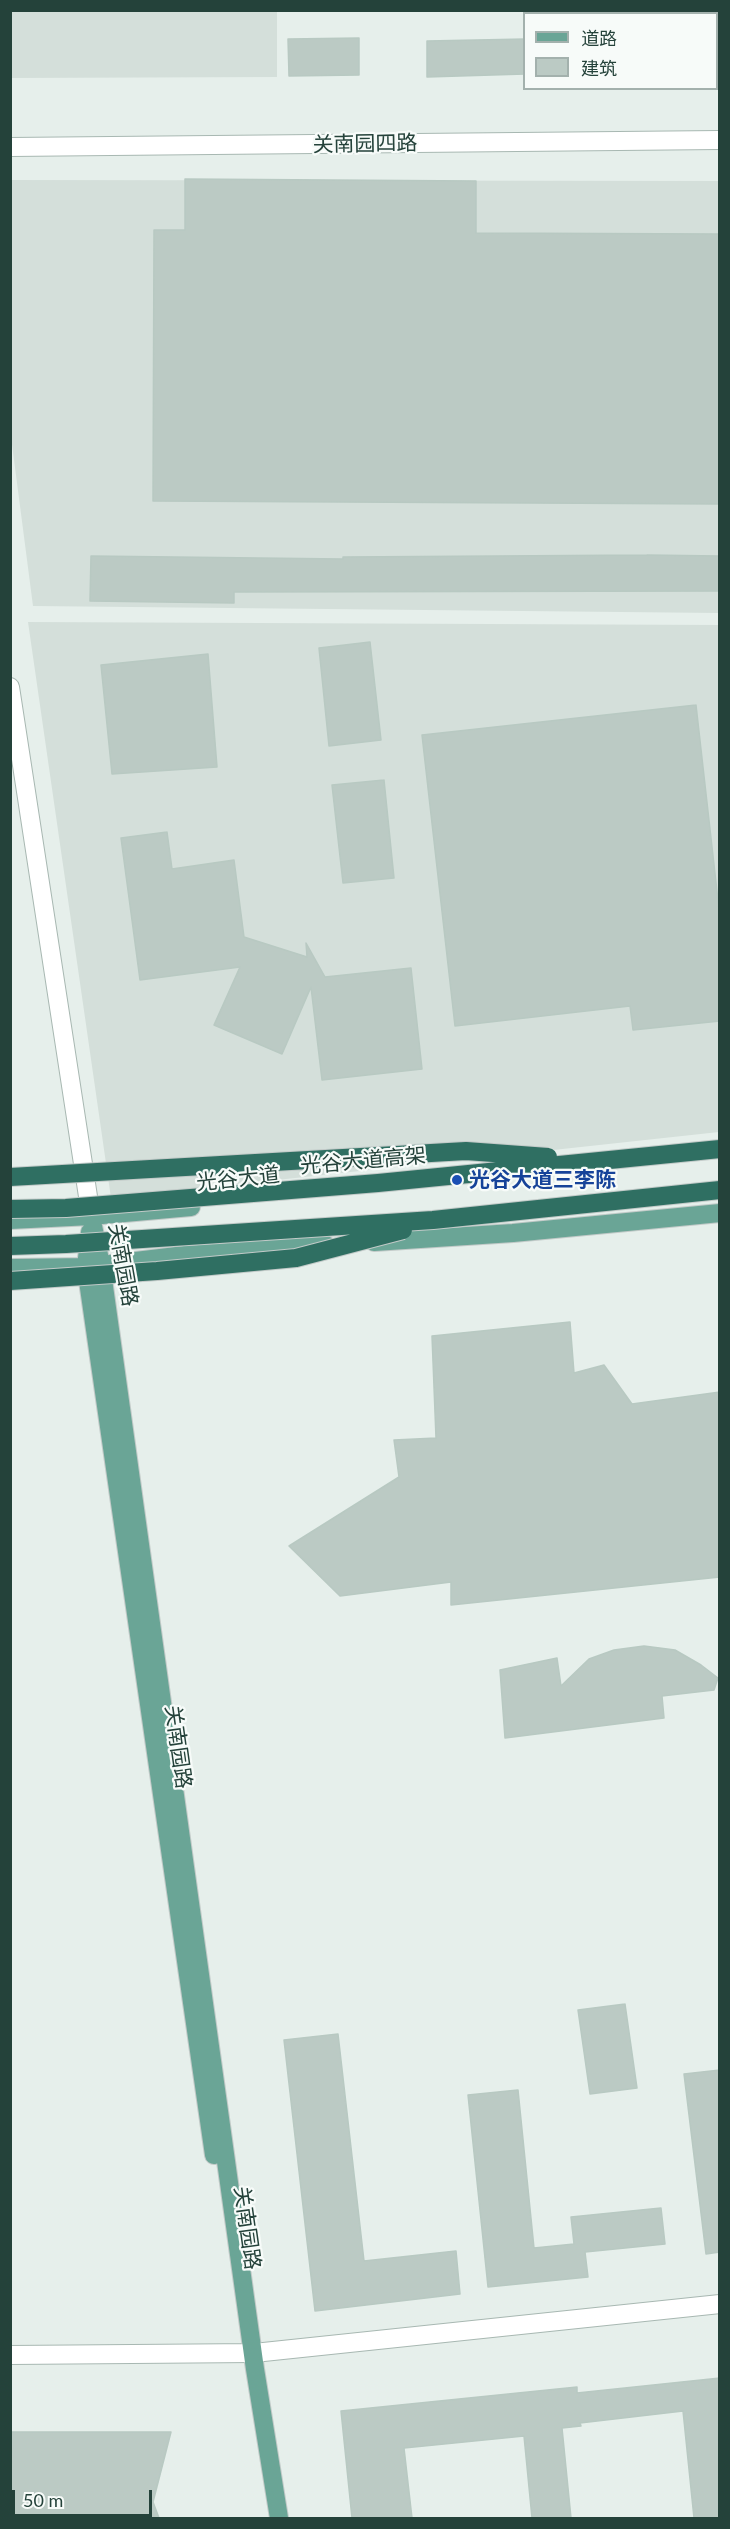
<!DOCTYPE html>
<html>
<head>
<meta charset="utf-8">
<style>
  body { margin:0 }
  #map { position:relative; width:730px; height:2529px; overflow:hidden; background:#e6efeb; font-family:Lato,"Noto Sans SC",sans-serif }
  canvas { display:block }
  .frame { position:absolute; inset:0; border:12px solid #24423a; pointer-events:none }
  .legend { position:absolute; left:523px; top:12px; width:195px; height:78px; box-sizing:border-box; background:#f7fbf9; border:2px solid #a3b1ad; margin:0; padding:8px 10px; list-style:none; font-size:18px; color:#24423a }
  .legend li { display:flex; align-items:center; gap:12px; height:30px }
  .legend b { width:30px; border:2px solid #a3b1ad }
  .scale { position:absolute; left:12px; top:2490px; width:140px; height:27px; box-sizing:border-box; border:3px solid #24423a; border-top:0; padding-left:8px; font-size:18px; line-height:21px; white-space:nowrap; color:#24423a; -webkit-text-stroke:4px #f7fbf9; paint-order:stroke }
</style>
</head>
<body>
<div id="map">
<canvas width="730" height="2529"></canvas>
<div class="frame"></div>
<ul class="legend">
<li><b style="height:8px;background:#6aa596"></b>道路</li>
<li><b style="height:16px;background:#bbcac4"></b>建筑</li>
</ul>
<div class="scale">50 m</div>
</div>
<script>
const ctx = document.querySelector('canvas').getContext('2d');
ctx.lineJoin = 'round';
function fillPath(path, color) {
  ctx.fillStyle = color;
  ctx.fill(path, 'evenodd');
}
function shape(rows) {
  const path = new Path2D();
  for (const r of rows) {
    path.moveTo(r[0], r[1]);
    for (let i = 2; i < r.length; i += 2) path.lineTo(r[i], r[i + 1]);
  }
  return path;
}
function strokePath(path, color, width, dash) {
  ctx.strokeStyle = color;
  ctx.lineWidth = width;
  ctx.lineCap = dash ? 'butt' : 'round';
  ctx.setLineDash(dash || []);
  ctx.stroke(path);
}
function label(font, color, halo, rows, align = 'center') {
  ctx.font = font + ' Lato,"Noto Sans SC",sans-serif';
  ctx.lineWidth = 4.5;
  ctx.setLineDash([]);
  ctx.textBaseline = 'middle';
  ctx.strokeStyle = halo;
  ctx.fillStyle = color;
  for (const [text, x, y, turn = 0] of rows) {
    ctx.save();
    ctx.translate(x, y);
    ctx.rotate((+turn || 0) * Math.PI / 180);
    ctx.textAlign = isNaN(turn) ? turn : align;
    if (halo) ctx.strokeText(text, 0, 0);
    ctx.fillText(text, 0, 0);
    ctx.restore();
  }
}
fillPath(shape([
  [10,11,277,11,277,77,11,78],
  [10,180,719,181,719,613,33,606,10,429],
  [28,622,719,625,719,1132,111,1198]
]), '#d4dfda');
const building = shape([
  [359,38,359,75,289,76,288,39,359,38],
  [525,39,525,74,427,77,427,41,525,39],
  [185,179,476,181,476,233,720,234,720,504,153,501,154,230,185,230,185,179],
  [647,555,720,556,720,591,234,592,234,603,90,601,91,556,343,559,343,557,647,555],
  [370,642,381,740,329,746,319,648,370,642],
  [208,654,217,767,112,774,101,665,208,654],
  [696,705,720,918,720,1021,633,1030,630,1006,455,1026,422,735,696,705],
  [384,780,394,878,343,883,332,785,384,780],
  [167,832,172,869,234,860,244,937,307,957,306,943,325,977,411,968,422,1069,322,1080,311,987,282,1054,214,1025,240,967,140,980,121,838,167,832],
  [570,1322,574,1373,604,1365,632,1404,720,1392,720,1577,451,1605,451,1582,340,1596,289,1546,399,1477,394,1440,436,1438,432,1336,570,1322],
  [644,1646,675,1650,701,1665,718,1678,714,1690,662,1696,664,1718,505,1738,500,1670,557,1658,561,1686,589,1659,614,1650,644,1646],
  [625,2004,637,2088,590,2094,578,2010,625,2004],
  [338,2034,364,2261,456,2251,460,2294,315,2311,284,2040,338,2034],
  [720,2070,720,2252,706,2254,684,2074,720,2070],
  [518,2090,534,2248,574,2244,571,2217,661,2208,665,2244,585,2252,588,2277,488,2287,468,2095,518,2090],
  [720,2378,720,2518,694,2518,683,2411,580,2423,581,2426,562,2428,571,2518,532,2518,524,2436,404,2448,412,2518,352,2518,341,2411,577,2387,577,2393,720,2378],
  [10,2432,171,2432,153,2502,159,2518,10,2518,10,2432]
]);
fillPath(building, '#bbcac4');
strokePath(building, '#b8c9c2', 1.5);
const minor = shape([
  [10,147,720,140],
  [10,687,91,1216],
  [10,2355,254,2353,720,2304]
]);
const major = shape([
  [91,1216,101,1265,255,2369,279,2518],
  [10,1220,91,1216,191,1207],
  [90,1232,86,1267,214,2155],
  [374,1242,513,1233,720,1213],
  [10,1268,86,1267,185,1255,326,1245]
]);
strokePath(minor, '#a8b8b2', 20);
strokePath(major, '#c2cac8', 20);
strokePath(minor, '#fff', 18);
strokePath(major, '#6aa596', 18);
const highwayBridge = shape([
  [10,1177,466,1151,548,1157],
  [10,1209,66,1208,378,1183,720,1149],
  [10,1246,66,1244,433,1220,720,1190],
  [10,1281,157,1271,296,1258,403,1230]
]);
strokePath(highwayBridge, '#c2cac8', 20, []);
strokePath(highwayBridge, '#2f6f62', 18);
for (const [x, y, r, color] of [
  [457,1180,6,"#1a4fb4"]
]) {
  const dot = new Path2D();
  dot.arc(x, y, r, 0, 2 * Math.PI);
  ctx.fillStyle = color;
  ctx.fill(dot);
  strokePath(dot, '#f7fbf9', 2);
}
label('21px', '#24423a', '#f7fbf9', [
  ["关南园四路",365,144,-1],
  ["光谷大道高架",363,1161,-5],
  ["光谷大道",238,1179,-6],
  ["关南园路",123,1265,80],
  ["关南园路",178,1747,82],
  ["关南园路",247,2228,82]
]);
label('bold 21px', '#164399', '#f7fbf9', [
  ["光谷大道三李陈",469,1180]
], 'left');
</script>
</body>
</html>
